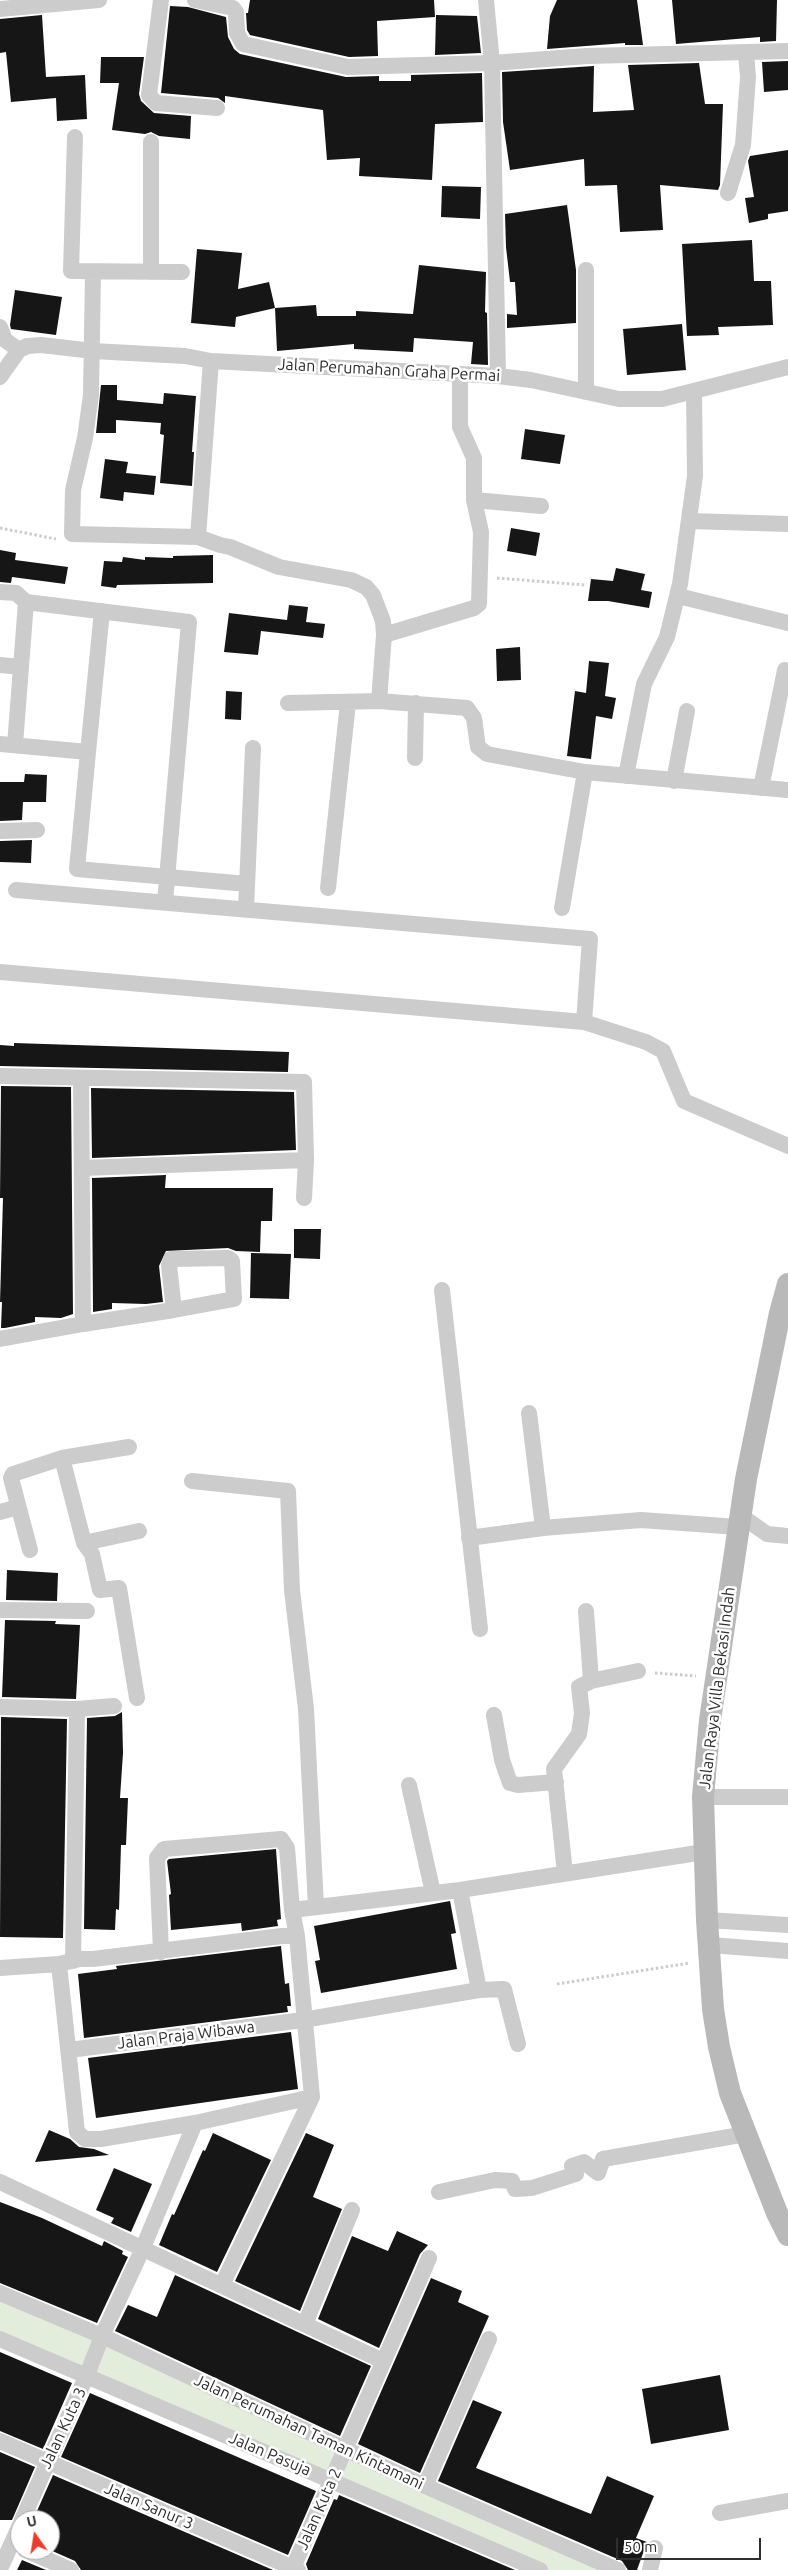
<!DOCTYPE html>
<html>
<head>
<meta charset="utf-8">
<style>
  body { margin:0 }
  #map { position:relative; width:788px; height:2570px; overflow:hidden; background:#fff; font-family:Ubuntu,sans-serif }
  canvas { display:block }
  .north { position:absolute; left:10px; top:2510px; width:50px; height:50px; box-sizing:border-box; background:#fff; border:1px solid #acacac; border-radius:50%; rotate:347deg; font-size:14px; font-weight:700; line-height:20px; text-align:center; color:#2f2f2f }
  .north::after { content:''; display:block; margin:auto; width:18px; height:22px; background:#ec3b2a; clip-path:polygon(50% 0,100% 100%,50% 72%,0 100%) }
  .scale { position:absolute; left:616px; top:2538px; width:145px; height:22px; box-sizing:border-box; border:2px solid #2f2f2f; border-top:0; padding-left:6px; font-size:15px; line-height:18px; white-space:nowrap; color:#2f2f2f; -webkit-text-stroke:4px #fff; paint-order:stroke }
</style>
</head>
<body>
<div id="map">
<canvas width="788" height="2570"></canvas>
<div class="north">U</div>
<div class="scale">50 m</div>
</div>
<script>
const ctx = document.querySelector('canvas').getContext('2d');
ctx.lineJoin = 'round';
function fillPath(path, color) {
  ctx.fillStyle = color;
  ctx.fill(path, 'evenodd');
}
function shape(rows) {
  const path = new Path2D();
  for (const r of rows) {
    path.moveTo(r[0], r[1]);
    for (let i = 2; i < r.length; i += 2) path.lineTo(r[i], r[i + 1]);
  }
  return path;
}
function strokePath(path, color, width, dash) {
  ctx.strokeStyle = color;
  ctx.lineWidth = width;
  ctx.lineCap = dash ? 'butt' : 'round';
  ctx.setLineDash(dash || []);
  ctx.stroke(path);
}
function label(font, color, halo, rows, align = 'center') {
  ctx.font = font + ' Ubuntu,sans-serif';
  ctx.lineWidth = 5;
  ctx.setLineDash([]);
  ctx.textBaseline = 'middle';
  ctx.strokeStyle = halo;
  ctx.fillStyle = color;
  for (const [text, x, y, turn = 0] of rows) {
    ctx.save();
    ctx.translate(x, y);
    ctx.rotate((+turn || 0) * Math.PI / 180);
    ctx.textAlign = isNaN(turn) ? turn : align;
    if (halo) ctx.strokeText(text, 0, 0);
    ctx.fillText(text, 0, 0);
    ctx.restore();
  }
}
fillPath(shape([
  [0,2293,618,2570,540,2570,0,2339]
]), '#e2eddc');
fillPath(shape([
  [250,0,434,0,435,17,377,21,378,56,349,57,250,35,247,30,246,13,248,13],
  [557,0,637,0,643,45,625,45,625,43,547,49,550,16],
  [672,0,777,0,776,41,760,42,760,37,676,44],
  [170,6,188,7,226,17,228,37,234,49,240,54,346,77,379,76,379,81,411,81,411,75,482,73,483,122,435,124,432,180,359,176,360,158,327,160,323,110,225,96,225,103,218,98,161,93],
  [42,15,46,77,85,75,87,119,57,121,56,98,11,102,6,52,0,53,0,19],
  [436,15,477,16,481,53,435,55],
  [101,57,144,57,139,94,141,101,154,113,191,116,190,139,159,136,151,132,145,134,112,130,119,83,100,83],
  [788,61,788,90,764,92,762,62],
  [699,63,705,104,723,104,720,185,718,190,660,185,663,230,620,232,617,185,585,186,584,159,510,170,503,122,502,72,594,66,593,112,634,110,628,65],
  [788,150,788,211,768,214,768,219,749,223,745,198,754,197,748,161,750,156],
  [442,186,481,187,480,219,441,217],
  [567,205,576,270,576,323,507,328,507,314,517,315,515,282,510,282,506,247,505,214],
  [752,240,754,281,771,281,773,325,718,327,719,335,687,336,682,244],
  [197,249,242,253,238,289,269,282,275,308,236,317,235,327,191,323],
  [419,265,486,272,485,312,487,313,488,365,471,364,473,342,414,338,413,352,354,349,354,344,277,351,275,308,316,305,317,316,356,316,356,311,413,314],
  [15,290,62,297,56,335,11,329,10,325],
  [682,324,686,370,627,375,623,329],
  [101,385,117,385,117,400,163,404,164,393,196,396,192,452,194,452,192,486,160,483,164,435,160,434,161,423,116,420,116,433,96,433],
  [525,429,565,435,560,464,521,459],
  [105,459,128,462,126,473,156,476,154,495,124,492,123,501,100,498],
  [511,528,540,533,536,556,507,551],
  [0,550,16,553,15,560,68,567,65,584,12,577,11,583,0,582],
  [213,555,213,583,117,585,116,588,101,586,104,561,122,562,123,557,145,560,145,557,173,558,173,556],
  [616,568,645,574,641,590,652,592,649,608,608,601,588,601,591,579,613,581],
  [289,605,308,607,306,622,325,624,323,638,261,631,258,655,224,652,229,613,287,620],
  [520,647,521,680,497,681,496,649],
  [589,661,609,663,605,696,616,698,612,719,596,716,591,759,567,756,575,691,586,693],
  [226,691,242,692,241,720,225,719],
  [25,774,47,775,46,802,23,802,22,820,0,821,0,782,24,782],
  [32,840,31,863,0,862,0,841],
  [14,1043,289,1052,288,1072,0,1066,0,1045,14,1046],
  [1,1086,71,1087,73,1314,61,1318,35,1317,35,1322,5,1328,1,1328,2,1302,0,1302,3,1198,0,1198],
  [91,1088,294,1092,296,1150,92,1158],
  [166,1175,165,1188,273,1188,272,1221,261,1221,260,1252,236,1251,228,1248,166,1251,159,1266,163,1302,146,1304,112,1303,112,1309,93,1312,92,1178],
  [294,1229,321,1229,320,1259,294,1258],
  [251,1253,291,1254,289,1299,250,1298],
  [7,1570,58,1573,57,1601,6,1600],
  [5,1620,56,1621,55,1624,80,1625,76,1699,2,1697],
  [122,1712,123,1753,120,1798,128,1798,126,1845,121,1845,119,1910,116,1909,115,1930,84,1929,87,1718,115,1716],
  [1,1717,67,1719,63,1938,0,1937],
  [276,1849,281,1919,277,1920,278,1926,242,1931,241,1923,171,1930,169,1895,171,1894,167,1861,169,1859],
  [450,1901,456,1933,451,1934,457,1969,321,1993,315,1961,320,1960,314,1926],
  [281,1946,285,1984,289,1983,291,2006,287,2006,288,2012,84,2038,78,1974,117,1969,116,1966],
  [291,2032,298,2089,96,2118,88,2058],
  [49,2130,70,2139,79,2147,94,2149,109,2155,35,2162],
  [213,2133,271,2160,217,2272,159,2245,172,2214,174,2215,203,2150,205,2151],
  [306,2133,334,2145,313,2197,342,2209,300,2311,235,2281],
  [114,2168,152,2184,131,2232,111,2223,114,2218,96,2210],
  [0,2202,42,2218,102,2246,104,2241,123,2251,122,2254,128,2257,97,2323,0,2283],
  [397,2231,428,2245,420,2254,379,2348,318,2319,352,2236,388,2251],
  [175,2275,371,2366,340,2436,115,2331,128,2305,157,2317],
  [431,2278,462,2291,458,2302,489,2316,420,2473,358,2444],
  [0,2352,72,2383,43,2449,0,2431],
  [720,2375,729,2430,651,2444,642,2389],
  [90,2393,316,2491,288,2555,61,2457],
  [473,2400,502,2412,476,2468,591,2514,607,2476,654,2496,636,2538,647,2542,637,2570,628,2570,622,2561,438,2481],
  [0,2452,35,2467,12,2520,0,2520],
  [53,2475,273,2570,81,2570,75,2561,50,2550,50,2520,33,2520],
  [339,2495,515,2570,308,2570,306,2564,334,2499,337,2500],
  [22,2560,46,2570,17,2570]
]), '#161616');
strokePath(shape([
  [0,528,56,539],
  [497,578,585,585],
  [655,1673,696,1676],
  [557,1984,690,1963]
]), '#ccc', 3, [2.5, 2.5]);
strokePath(shape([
  [161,0,149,95,156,103,217,108],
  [195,0,233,8,236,12,237,33,243,44,348,67,492,63,587,56,788,51],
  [486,0,492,63,498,376],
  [0,9,99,0],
  [75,137,71,271,182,272],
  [151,142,151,272],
  [728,193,743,145,748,77,746,53],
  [586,270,586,392],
  [93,272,91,395,85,438,73,490,72,534,198,537,220,545,230,547,279,567,351,580,366,587,373,595,383,621,384,635],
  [0,327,5,340,19,350],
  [460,376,460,427,474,458,474,500,541,506],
  [0,377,19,350,27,346,41,345,93,351,185,356,211,361,498,376,531,380,619,399,662,399,788,367],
  [690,521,788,524],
  [198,537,211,361],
  [0,592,16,593,26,602,189,622,165,902],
  [678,596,788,623],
  [0,665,21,667],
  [379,701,384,635,474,608,479,604,481,532,474,500],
  [288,703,379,701,467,708,474,718,478,747,487,754,585,772,788,790],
  [0,744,88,752,102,611],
  [15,745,26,602],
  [88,752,77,869,247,884],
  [415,758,416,703],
  [626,776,644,684,667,637,680,584,695,476,694,392],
  [674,781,687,711],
  [761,788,785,670],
  [0,831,37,830],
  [328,888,348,703],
  [16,890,590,939,584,1022],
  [562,908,585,772],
  [246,909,253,748],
  [0,972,584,1022,646,1042,663,1051,684,1101,788,1146],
  [0,1076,304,1082,306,1160,304,1198],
  [81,1078,83,1324],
  [82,1168,306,1160],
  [442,1290,480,1629],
  [0,1339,83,1324,174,1310,234,1299,232,1261,228,1258,171,1259,169,1265,174,1310],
  [529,1413,543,1528],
  [62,1458,84,1543,92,1554,100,1590,119,1588,137,1698],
  [192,1481,288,1491,292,1590,306,1709,316,1907],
  [0,1512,18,1507],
  [740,1515,767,1534,788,1536],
  [469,1538,543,1528,641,1520,738,1527],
  [84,1543,139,1531],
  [30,1550,11,1478,13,1474,62,1458,129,1447],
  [0,1610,87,1611],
  [591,1681,638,1671],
  [0,1707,77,1709,73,1961],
  [77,1709,114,1706],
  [494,1715,502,1760,510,1783,518,1785,556,1782],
  [409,1785,433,1893],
  [703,1797,788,1797],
  [565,1873,554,1769,579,1734,582,1713,579,1687,591,1681,586,1611],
  [707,1920,788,1925],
  [710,1945,788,1951],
  [161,1952,157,1858,164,1849,281,1839,287,1848,292,1910],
  [59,1964,77,2132,85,2139,101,2139,195,2123,312,2097],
  [0,1968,59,1964,80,1959,93,1959,282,1936,297,1936,292,1910,460,1890,704,1852],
  [479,1990,504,1989,518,2044],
  [69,2050,303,2020,479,1990,460,1890],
  [0,2182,383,2361],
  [439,2192,495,2180,512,2181,515,2189,532,2188,576,2174,572,2166,584,2162,598,2173,603,2159,746,2134],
  [222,2285,312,2097,297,1936],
  [0,2293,102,2336,425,2486,618,2570],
  [305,2324,352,2210],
  [0,2339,540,2570],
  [0,2441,298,2570],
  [425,2486,489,2339],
  [720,2513,788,2501],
  [22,2520,87,2375,102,2336,142,2250,195,2123],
  [25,2550,71,2570],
  [0,2569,20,2525],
  [292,2570,429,2258],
  [650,2570,655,2548]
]), '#ccc', 16);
strokePath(shape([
  [788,1284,780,1313,746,1479,710,1720,703,1797,707,1920,713,2009,719,2047,730,2093,777,2213,788,2235]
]), '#b9b9b9', 22);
label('16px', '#2f2f2f', '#fff', [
  ["Jalan Perumahan Graha Permai",389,370,3],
  ["Jalan Raya Villa Bekasi Indah",717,1688,-83],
  ["Jalan Praja Wibawa",186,2035,-7],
  ["Jalan Kuta 3",63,2428,-65],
  ["Jalan Perumahan Taman Kintamani",309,2432,25],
  ["Jalan Pasuja",270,2454,23],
  ["Jalan Sanur 3",149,2506,23],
  ["Jalan Kuta 2",319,2509,-66]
]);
</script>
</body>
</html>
